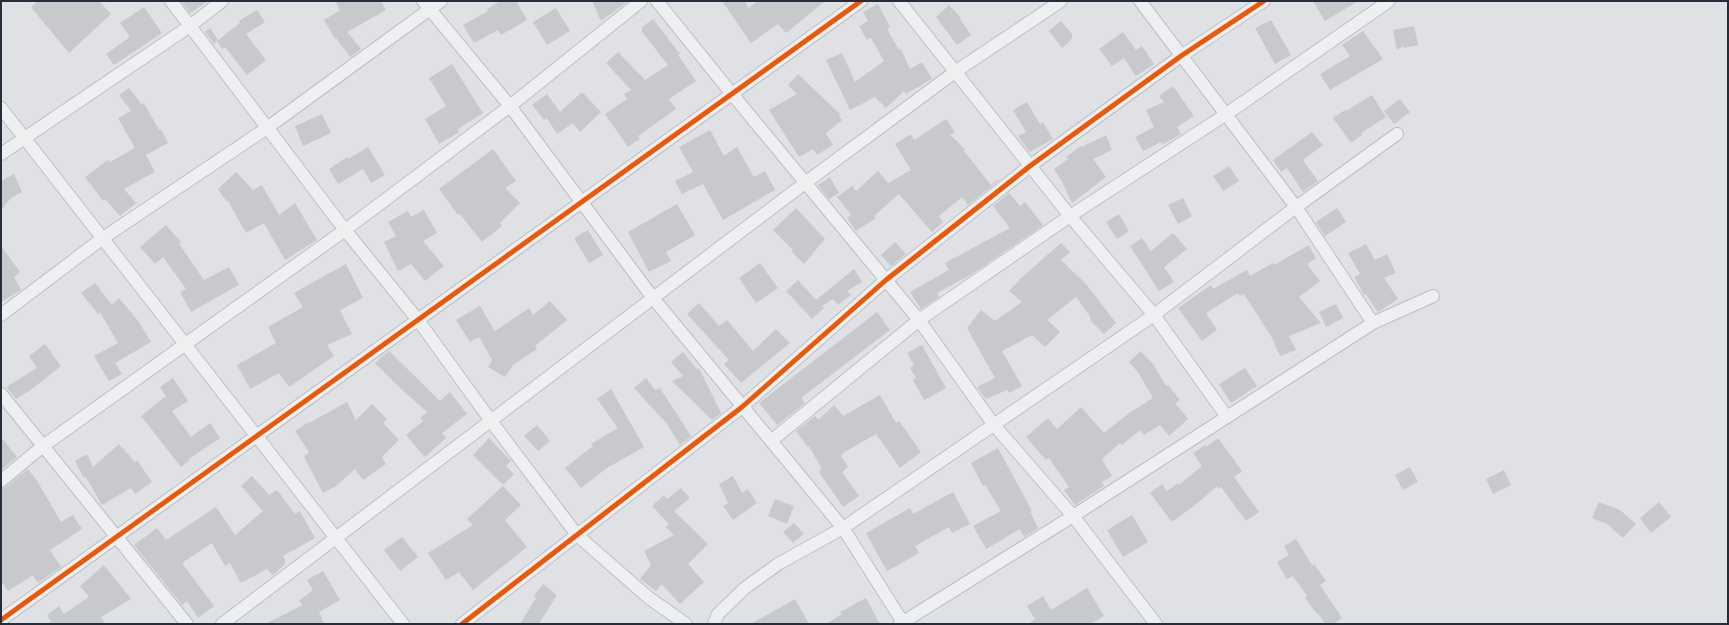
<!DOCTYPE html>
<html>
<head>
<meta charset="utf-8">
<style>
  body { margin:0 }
  #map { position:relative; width:1729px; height:625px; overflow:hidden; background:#dfe1e4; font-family:Commissioner,sans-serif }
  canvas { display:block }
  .frame { position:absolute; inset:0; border:2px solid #262e3d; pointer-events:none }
</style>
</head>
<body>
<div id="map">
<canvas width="1729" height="625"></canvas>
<div class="frame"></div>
</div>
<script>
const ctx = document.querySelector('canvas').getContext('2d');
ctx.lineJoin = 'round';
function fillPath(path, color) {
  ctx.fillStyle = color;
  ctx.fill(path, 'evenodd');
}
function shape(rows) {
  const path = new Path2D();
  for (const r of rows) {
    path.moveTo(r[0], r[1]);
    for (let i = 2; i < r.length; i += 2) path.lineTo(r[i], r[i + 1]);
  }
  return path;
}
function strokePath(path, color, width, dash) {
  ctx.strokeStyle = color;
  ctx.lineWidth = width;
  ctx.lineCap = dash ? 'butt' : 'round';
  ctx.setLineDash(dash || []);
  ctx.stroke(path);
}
fillPath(shape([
  [38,1,99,1,111,14,69,53,31,7],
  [181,1,208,1,190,13],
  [335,1,381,1,386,10,347,32,361,49,350,57,336,38,335,39,324,20,340,10],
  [500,1,516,1,527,20,501,35,498,30,474,43,463,25,488,11,487,9],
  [592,1,628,1,601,21],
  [722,1,745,1,748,8,759,1,825,1,786,33,778,24,751,43],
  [1313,1,1358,1,1325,21],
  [878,4,890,27,887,29,899,50,901,49,910,69,922,62,932,79,906,94,904,91,886,108,875,97,850,110,826,60,842,53,855,82,884,61,871,38,867,40,859,26,868,21,863,12],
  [949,5,961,18,960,19,971,35,957,45,936,17],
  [144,7,162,33,114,65,106,54,130,37,120,23],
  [556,8,570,31,547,45,533,22],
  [257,10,265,22,246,34,266,60,247,75,225,47,222,49,217,41,240,23,239,21],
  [653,19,680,54,678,55,696,81,669,99,676,109,638,136,640,139,628,147,605,114,627,99,624,94,631,90,606,63,618,52,645,80,668,65,642,32,642,27],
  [1271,20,1291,55,1275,64,1255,28],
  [1061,21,1072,34,1072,39,1062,48,1049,31],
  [1414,26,1418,45,1404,48,1403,46,1397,50,1393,30],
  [210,28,218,40,214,44,205,32],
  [1363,31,1383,59,1330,90,1320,74,1350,56,1342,45],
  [1123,32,1136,50,1142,46,1154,64,1136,76,1124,58,1112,66,1099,49],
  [452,64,483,113,458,129,459,132,439,144,425,119,446,106,429,78],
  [798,74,841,115,839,116,842,120,826,133,833,145,817,155,813,149,799,157,769,110,797,94,788,85],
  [1173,86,1194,116,1177,127,1181,134,1163,144,1161,142,1143,151,1135,137,1154,127,1146,110,1164,102,1159,96],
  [129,88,142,105,144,103,159,130,161,129,168,143,146,155,155,172,124,189,136,203,120,216,105,199,103,201,85,177,108,160,110,162,135,148,118,118,131,111,119,95],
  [582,92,601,112,580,132,573,123,557,134,547,118,544,120,532,105,547,94,560,112],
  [1372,95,1386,117,1361,133,1363,134,1351,143,1333,118,1345,110,1346,111],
  [1400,99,1410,112,1394,124,1384,111],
  [1027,102,1040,124,1043,122,1053,139,1030,152,1018,136,1026,132,1013,110],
  [322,114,331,133,303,146,295,126],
  [946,119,955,132,950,135,965,149,964,151,991,185,998,179,999,180,968,205,962,197,939,216,943,222,932,232,899,194,874,216,876,218,856,231,847,218,851,215,837,197,852,186,856,191,878,171,888,183,911,170,895,144,911,134,914,140],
  [710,130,724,156,737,147,754,177,765,171,775,190,723,220,703,184,682,194,675,181,693,172,679,147],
  [1312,132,1323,145,1303,160,1318,181,1303,192,1287,168,1281,172,1273,160],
  [1106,135,1112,150,1093,159,1106,177,1072,203,1062,182,1054,169,1068,159,1066,157,1081,146,1082,147],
  [368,147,385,175,371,183,363,169,338,184,329,169,347,157,348,159],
  [493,149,516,181,505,188,520,203,500,223,502,226,482,242,460,214,458,215,439,189],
  [1229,166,1239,181,1223,191,1213,176],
  [236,172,253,190,262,185,279,215,295,203,317,240,285,260,264,223,246,233,228,201,227,202,218,189],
  [14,174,22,192,11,198,1,210,1,181],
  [830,177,839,193,829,199,818,185],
  [1009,193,1020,206,1025,202,1043,225,972,274,937,293,939,297,921,309,910,292,949,270,945,263,1010,228,993,206],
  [1183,198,1192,216,1178,224,1168,205],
  [677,204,695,235,666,252,671,261,649,272,628,232],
  [796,208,825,239,804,264,791,251,793,250,773,230],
  [1337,208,1346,222,1325,236,1316,222],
  [424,210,437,233,423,241,444,266,425,281,411,264,398,271,384,242,396,236,388,222,408,211,411,217],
  [1119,214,1129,231,1117,239,1106,222],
  [166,225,181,242,179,244,204,280,229,267,239,285,191,312,180,292,186,289,163,257,155,264,140,247],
  [588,230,603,255,589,263,574,238],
  [1173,233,1187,249,1164,267,1174,282,1159,291,1130,246,1142,238,1151,251],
  [895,242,906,254,891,266,881,255],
  [1061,243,1070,252,1061,260,1086,284,1116,323,1104,334,1090,320,1091,318,1076,297,1047,320,1060,332,1045,347,1032,335,1002,351,1022,386,1009,393,1007,390,986,399,977,387,995,378,967,328,981,310,995,321,1022,302,1009,291,1021,278],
  [1366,244,1375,260,1387,254,1396,273,1384,278,1398,299,1378,312,1366,294,1364,295,1354,277,1360,274,1348,253],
  [1309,245,1316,258,1307,264,1320,281,1299,297,1321,323,1289,336,1296,350,1280,356,1271,336,1244,294,1240,296,1238,293,1206,313,1217,330,1202,341,1178,308,1211,285,1213,289,1247,270,1250,276,1273,263,1274,265],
  [1,246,20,272,14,277,21,290,1,302],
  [760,263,778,288,756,303,739,278],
  [346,264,363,298,340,310,352,334,327,345,334,356,289,387,279,373,250,389,237,365,276,343,268,327,303,307,294,293],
  [854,269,862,282,847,291,851,295,838,305,833,299,822,306,824,308,812,319,786,291,798,280,816,300],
  [95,283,112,305,119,298,139,322,151,342,115,363,122,374,109,381,94,356,118,343,100,312,98,314,81,293],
  [550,301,567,320,535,346,537,349,513,365,505,377,488,367,492,360,479,337,470,342,456,320,480,306,495,331,529,308,533,315],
  [699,303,719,326,727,320,753,351,776,329,790,343,741,383,724,364,729,360,687,314],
  [1336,304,1343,318,1326,327,1319,312],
  [877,312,890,330,801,398,805,403,777,425,759,403],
  [45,344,61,366,32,389,16,399,6,387,37,368,29,356],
  [922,345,946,388,924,400,913,380,916,378,910,368,914,365,907,353],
  [389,351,440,401,450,392,467,414,442,433,446,438,425,457,406,435,423,421,420,418,427,412,398,386,375,363],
  [1141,351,1153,364,1166,386,1168,385,1180,400,1175,403,1188,419,1169,436,1160,425,1144,435,1140,430,1122,445,1120,443,1102,459,1112,476,1102,482,1104,486,1075,505,1064,490,1069,487,1049,458,1046,460,1026,437,1048,418,1057,429,1081,407,1104,433,1129,413,1153,398,1138,372,1129,362],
  [683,352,697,369,699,368,721,413,712,420,672,381,683,376,671,362],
  [1245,368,1257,386,1231,403,1219,384],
  [173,378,188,401,172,411,191,437,210,423,220,438,189,459,190,460,181,467,141,416,166,396,160,387],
  [646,378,655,390,660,388,691,436,680,445,667,424,634,388],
  [611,389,644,447,607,468,581,488,565,468,593,446,591,444,618,428,597,399],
  [880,395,896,423,899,421,921,452,900,468,876,434,843,453,841,456,848,467,842,472,859,496,843,507,819,472,822,469,809,446,808,447,796,431,815,416,818,420,834,405,843,416],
  [347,402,356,420,372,404,387,419,383,423,399,440,382,457,386,464,363,480,355,469,336,486,323,493,304,457,309,452,295,431,308,422,309,423],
  [537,425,550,441,538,451,524,436],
  [1,437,17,457,1,470],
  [489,438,511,461,506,466,514,474,503,485,473,455],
  [1218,438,1242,471,1234,477,1259,512,1246,521,1221,487,1218,489,1217,486,1199,502,1172,522,1150,493,1162,484,1167,491,1178,483,1179,485,1202,466,1193,453,1205,445,1206,447],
  [119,444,135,462,137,460,152,482,135,494,131,488,102,505,86,477,84,478,75,461,87,454,93,467],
  [998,448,1032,511,1030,511,1038,528,1024,537,1020,529,986,549,973,526,1001,511,985,485,983,486,971,463],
  [1410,467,1418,482,1403,490,1395,475],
  [28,469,36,479,61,522,73,515,82,529,50,550,61,567,38,583,33,575,8,591,1,581,1,489,6,487],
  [1504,470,1511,485,1493,494,1486,479],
  [252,476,269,495,277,490,295,514,300,511,315,538,283,556,285,559,285,564,273,575,267,569,241,583,230,563,225,566,212,543,182,563,214,606,198,618,187,601,182,605,134,545,157,528,166,540,216,507,235,535,263,511,241,486],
  [733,476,742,493,748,489,757,503,733,520,723,506,728,503,719,484],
  [503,486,521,505,505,520,527,547,473,590,459,572,446,580,428,553,473,525,467,519],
  [681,488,690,498,674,511,708,544,688,564,704,582,680,604,662,584,656,591,640,579,651,565,644,551,674,535,666,527,669,524,652,506,664,495,667,499],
  [953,492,970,524,952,533,949,527,915,546,919,553,887,571,866,533,910,508,913,514],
  [775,499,794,506,787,524,768,516],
  [1599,502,1620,510,1636,524,1623,538,1607,524,1592,518],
  [1659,502,1671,517,1651,533,1640,518],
  [1132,515,1148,542,1123,557,1107,530],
  [794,523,804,534,793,543,783,532],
  [402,537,418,557,400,571,384,550],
  [1296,539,1312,565,1314,564,1326,581,1320,585,1342,618,1333,624,1325,624,1318,613,1317,614,1305,598,1307,596,1293,576,1287,579,1277,562,1289,555,1284,546],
  [104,565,131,599,101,617,105,624,49,624,51,622,47,615,59,606,64,614,89,597,80,586],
  [323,571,340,600,319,612,324,624,265,624,303,605,299,601,313,590,307,580],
  [543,584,557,595,539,624,520,624,536,598,534,596],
  [1087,588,1104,616,1090,624,1028,624,1035,619,1027,606,1043,596,1051,610],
  [866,598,880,624,826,624,842,614,840,612],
  [795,599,809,624,751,624]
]), '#c7c9cc');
const street = shape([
  [171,1,345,230,418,320,491,421,577,535,649,598,686,624],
  [423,1,510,106,653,298,843,528,904,624],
  [657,1,732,94,919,320,994,425,1073,516,1156,624],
  [899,1,1070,216,1154,315,1227,417],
  [1140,1,1296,207,1373,323],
  [1,108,403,624],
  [1,154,190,26,222,1],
  [1,315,103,238,267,128,441,1],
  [1,394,187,624],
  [771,441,919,320,1070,216,1225,115,1389,1],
  [1,481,43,446,345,230,510,106,641,1],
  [1,620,861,1],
  [222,624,805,183,955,72,1061,1],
  [462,624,742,407,886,280,1030,166,1181,56,1264,1],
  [714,624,718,614,745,588,778,564,843,528,1154,315,1296,207,1397,134],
  [900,624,1073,516,1373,323,1433,296]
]);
strokePath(street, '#bdbfc2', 14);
strokePath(street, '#eeeff1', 12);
strokePath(shape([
  [1,620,861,1],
  [462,624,742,407,886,280,1030,166,1181,56,1264,1]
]), '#e8590c', 5);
</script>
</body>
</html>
